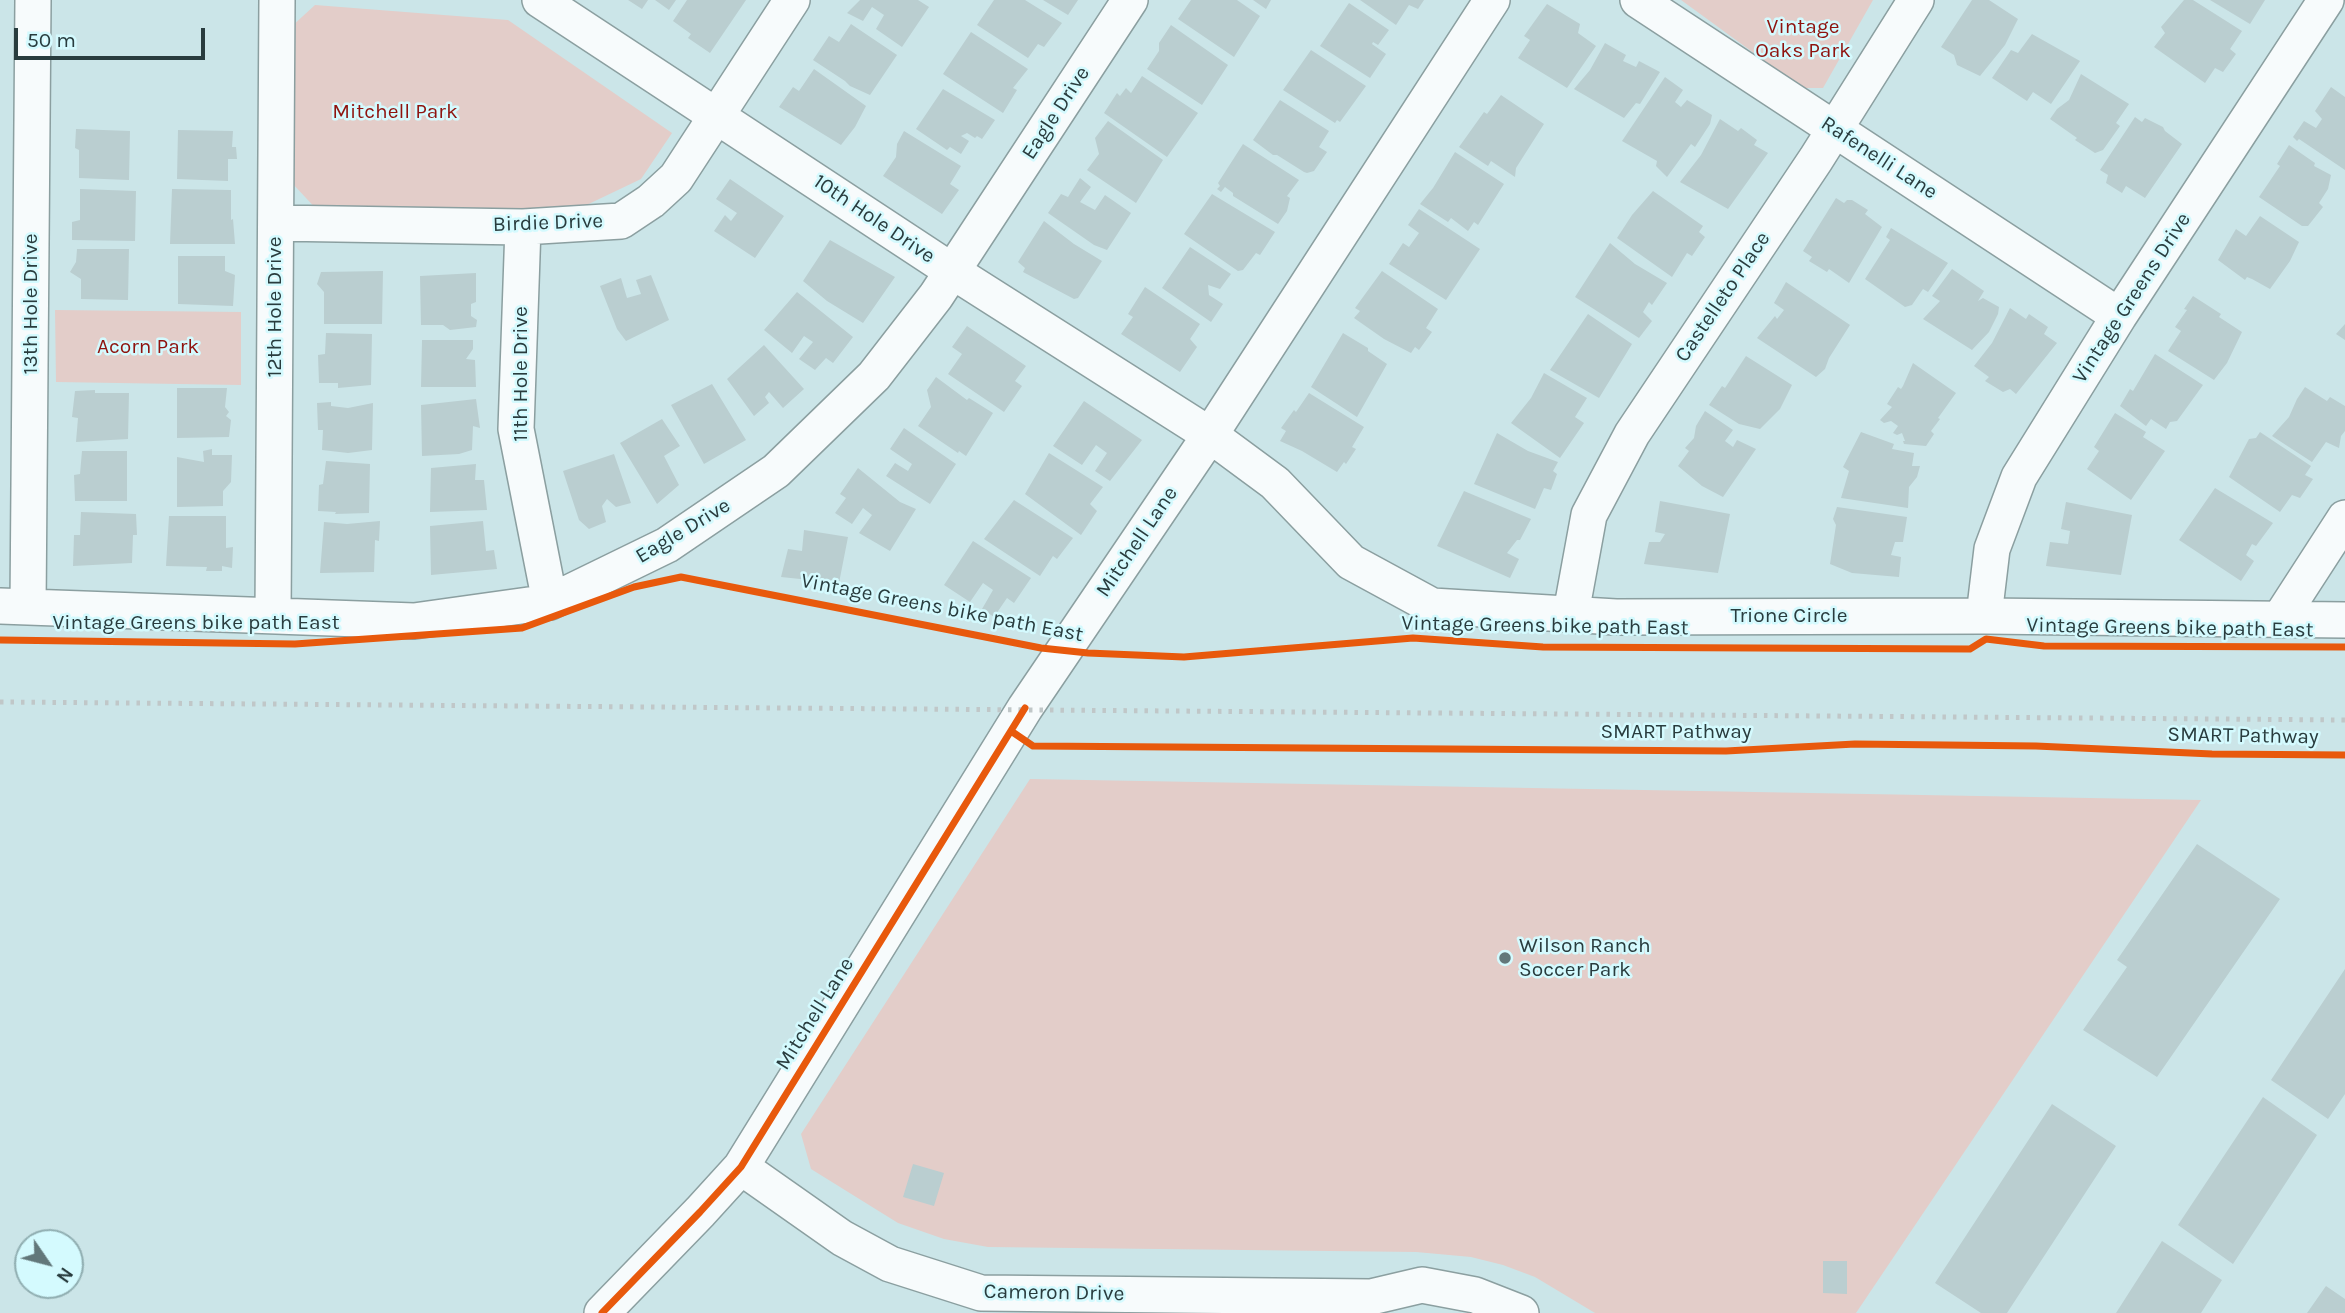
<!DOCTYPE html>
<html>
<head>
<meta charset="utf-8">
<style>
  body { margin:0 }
  #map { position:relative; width:2345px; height:1313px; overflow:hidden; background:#cbe5e8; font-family:Karla,sans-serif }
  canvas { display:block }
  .north { position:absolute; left:14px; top:1229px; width:70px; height:70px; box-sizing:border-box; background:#d4fafe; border:2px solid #90aeb1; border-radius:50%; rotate:125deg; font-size:19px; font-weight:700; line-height:28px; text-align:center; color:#293c3e }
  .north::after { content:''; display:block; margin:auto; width:24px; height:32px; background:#62777a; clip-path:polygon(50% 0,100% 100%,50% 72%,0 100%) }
  .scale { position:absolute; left:14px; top:28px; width:191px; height:32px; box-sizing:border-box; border:4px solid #293c3e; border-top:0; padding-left:9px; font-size:21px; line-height:24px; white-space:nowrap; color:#293c3e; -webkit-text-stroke:5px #d4fafe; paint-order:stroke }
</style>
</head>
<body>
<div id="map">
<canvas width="2345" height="1313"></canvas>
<div class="north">N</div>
<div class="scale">50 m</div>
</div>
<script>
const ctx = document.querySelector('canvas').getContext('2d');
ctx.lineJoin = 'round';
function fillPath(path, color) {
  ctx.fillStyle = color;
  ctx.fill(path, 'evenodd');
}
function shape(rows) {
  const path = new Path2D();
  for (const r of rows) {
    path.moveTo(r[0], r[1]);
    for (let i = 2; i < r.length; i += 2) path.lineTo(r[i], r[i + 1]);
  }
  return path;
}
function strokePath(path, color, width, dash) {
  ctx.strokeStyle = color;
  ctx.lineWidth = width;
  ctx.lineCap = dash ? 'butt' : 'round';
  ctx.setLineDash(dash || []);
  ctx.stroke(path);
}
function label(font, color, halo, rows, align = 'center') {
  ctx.font = font + ' Karla,sans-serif';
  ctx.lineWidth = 5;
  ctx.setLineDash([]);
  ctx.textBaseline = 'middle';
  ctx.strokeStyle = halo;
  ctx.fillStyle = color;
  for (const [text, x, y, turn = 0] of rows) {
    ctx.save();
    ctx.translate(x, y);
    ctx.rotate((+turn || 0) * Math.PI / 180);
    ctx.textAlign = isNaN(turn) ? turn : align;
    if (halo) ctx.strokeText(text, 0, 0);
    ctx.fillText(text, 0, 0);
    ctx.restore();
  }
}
fillPath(shape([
  [1681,0,1873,0,1823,88,1802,88],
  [315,5,508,20,672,133,641,179,574,211,320,213,292,183,291,27],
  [55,310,241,312,241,385,56,382],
  [1030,779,2201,800,1856,1313,1595,1313,1535,1277,1503,1265,1471,1257,1416,1252,988,1247,944,1239,898,1223,811,1169,801,1134]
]), '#e3cdc9');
fillPath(shape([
  [628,0,648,0,642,9],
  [655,0,676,0,669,10],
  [687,0,746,0,710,53,688,38,691,34,673,21],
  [860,0,918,0,929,7,902,47,876,29,884,15,872,7,863,21,847,13],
  [994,0,1025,0,1062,23,1044,47,1038,44,1028,58,977,25],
  [1043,0,1078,0,1068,15],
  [1191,0,1237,0,1260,16,1234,57,1178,19],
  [1253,0,1271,0,1266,9],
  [1360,0,1424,0,1418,9,1409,5,1396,25],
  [1972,0,1989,0,2018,19,2005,45,1980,76,1957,65,1954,55,1941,47],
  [2184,0,2193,0,2242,31,2230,49,2236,54,2223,72,2215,68,2205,83,2154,47,2165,33,2161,27],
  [2210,0,2265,0,2250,24],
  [1349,3,1389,30,1378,45,1373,42,1372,44,1386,54,1370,78,1320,46],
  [1547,4,1580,24,1578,33,1596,46,1567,88,1518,58,1530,40,1524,36],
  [851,24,897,55,870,95,850,86,845,81,813,60,829,36,839,42],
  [1171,25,1228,65,1202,105,1147,69,1159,51,1159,43],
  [971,32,1028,69,1013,88,1017,90,1003,113,943,74],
  [2032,34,2080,61,2051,104,2033,92,2027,101,1992,78,2011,50,2018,53],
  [1605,43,1626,55,1623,61,1636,67,1639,61,1660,72,1640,104,1636,103,1624,118,1574,89,1590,70],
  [1311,50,1366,86,1340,122,1337,120,1335,123,1283,90],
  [814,69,866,106,855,127,841,145,779,107,793,87,799,91],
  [2081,74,2129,104,2116,123,2120,126,2103,150,2095,153,2075,140,2077,138,2050,119,2057,109,2069,100],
  [1142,76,1198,113,1167,157,1104,113,1117,93,1120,96,1126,88,1131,93],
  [1665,77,1683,90,1675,102,1681,107,1687,100,1712,115,1710,124,1695,147,1691,144,1667,177,1656,166,1657,161,1622,141],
  [2331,87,2345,97,2345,170,2299,139,2297,141,2293,137,2304,121,2316,128,2322,119,2315,111],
  [943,89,995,120,982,139,977,136,975,138,967,133,961,136,969,141,961,154,950,147,947,150,916,129],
  [1501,95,1544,124,1516,168,1515,177,1491,161,1488,166,1459,147,1484,112,1487,114],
  [1280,100,1329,131,1319,147,1327,152,1314,171,1307,173,1304,172,1277,155,1273,155,1253,140],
  [2135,117,2142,122,2145,118,2163,127,2165,131,2182,144,2145,198,2126,186,2122,193,2106,183,2108,175,2100,170],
  [1720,119,1738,131,1741,128,1757,140,1754,145,1768,153,1728,209,1680,182,1701,155],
  [1108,121,1163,160,1136,203,1087,170,1099,154,1095,138],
  [76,129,130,131,129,180,79,178,79,150,75,148],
  [178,130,233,131,232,147,236,147,237,159,228,159,228,181,177,179],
  [904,131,961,166,950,184,959,190,942,214,883,176,896,157,897,144],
  [1243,144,1299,180,1287,196,1290,198,1287,211,1278,224,1233,196,1233,193,1225,187,1221,192,1217,189,1220,186,1218,183],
  [2289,145,2315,163,2314,166,2331,175,2328,189,2319,203,2323,207,2308,226,2302,226,2259,197,2280,166,2277,164],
  [1455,152,1504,184,1478,225,1474,222,1468,231,1451,218,1448,222,1420,204,1433,188],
  [1080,178,1091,187,1080,202,1095,210,1105,195,1131,213,1107,250,1094,245,1048,213,1061,194,1068,197],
  [730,179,784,216,755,258,714,231,725,215,731,221,737,213,716,199],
  [80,189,136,191,135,241,72,240,72,222,80,220],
  [172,189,231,190,231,220,233,219,235,244,170,244],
  [1653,191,1703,226,1699,232,1705,237,1692,256,1687,253,1672,277,1617,238,1632,215],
  [1212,194,1275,232,1260,255,1256,253,1243,270,1238,271,1184,234],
  [1836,198,1844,203,1847,200,1852,200,1868,210,1865,214,1882,227,1849,283,1829,269,1827,272,1809,261,1812,257,1803,251],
  [1419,209,1480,249,1446,300,1389,264,1403,243,1409,247,1419,233,1408,225],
  [2260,216,2299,242,2290,261,2270,289,2252,279,2247,277,2245,280,2218,260,2236,229,2246,236],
  [1044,221,1074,244,1102,261,1078,298,1074,299,1023,272,1025,268,1018,262],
  [1891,228,1948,263,1928,292,1923,289,1912,305,1905,307,1865,279,1890,240,1886,237],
  [830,240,895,277,863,323,827,301,803,281],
  [1610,243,1635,264,1667,283,1652,305,1649,302,1643,312,1652,321,1639,338,1575,297],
  [1190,247,1231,274,1220,289,1208,285,1209,295,1223,304,1211,322,1162,288],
  [77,249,129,249,128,300,81,299,81,279,70,272,76,262],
  [178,256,225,256,225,271,235,275,233,306,178,304],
  [1952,269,1984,291,1978,301,1983,298,1999,307,1998,314,1989,332,1972,350,1923,319,1940,301,1932,296],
  [383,271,382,324,324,324,324,292,317,284,321,272],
  [1382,271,1438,309,1426,328,1432,332,1419,350,1415,347,1411,353,1384,339,1354,318,1360,311,1355,308],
  [476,273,476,302,471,304,471,316,477,320,476,327,450,330,443,325,421,325,420,276],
  [651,275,669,320,626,341,617,329,600,286,621,278,627,298,641,294,636,280],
  [1786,282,1850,325,1829,358,1825,369,1816,377,1757,338,1775,316,1777,319,1784,310,1774,303],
  [1145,287,1200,324,1190,339,1197,347,1180,372,1121,334,1133,317,1128,314],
  [797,292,853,337,833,363,826,358,815,370,799,359,813,342,804,336,792,353,764,330],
  [2193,296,2221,314,2219,317,2242,332,2227,363,2214,380,2168,351,2181,331,2175,327,2187,310,2184,309],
  [2010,308,2026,319,2029,314,2048,327,2044,334,2057,343,2016,394,2010,389,2003,392,1985,381,1989,377,1974,366,1992,343],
  [1588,314,1632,344,1599,398,1550,370],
  [2345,324,2345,340,2336,334],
  [967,326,1026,366,1015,381,1022,386,1004,412,948,374,962,354,952,347],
  [326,333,372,334,371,385,338,388,338,383,319,383,318,355,325,354],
  [1343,333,1368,348,1368,351,1387,364,1357,417,1311,387],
  [422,340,473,340,473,349,466,359,475,360,476,387,421,387],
  [764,345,804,389,783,408,769,392,765,397,769,403,754,416,727,379],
  [2155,354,2203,385,2177,421,2170,422,2166,429,2151,419,2146,426,2120,406,2130,389,2133,391],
  [1746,356,1792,385,1780,409,1760,429,1739,424,1709,405,1722,386,1725,388],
  [1913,363,1956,393,1938,418,1940,419,1931,431,1934,434,1926,446,1904,444,1903,441,1905,441,1902,433,1897,435,1893,433,1898,426,1891,421,1884,423,1880,420,1892,407,1887,404,1898,387,1901,389,1903,386],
  [1544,373,1587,398,1575,417,1584,423,1560,458,1511,423,1531,398],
  [936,377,967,400,969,398,993,413,966,456,959,451,958,453,918,426,931,407,927,390],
  [712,384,746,440,704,464,671,405],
  [2305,387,2327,401,2330,397,2345,406,2345,431,2341,436,2339,448,2326,442,2312,462,2272,436,2289,417,2297,399],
  [177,388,227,388,225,407,229,412,226,416,231,420,229,437,177,438],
  [95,390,95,393,129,393,128,439,76,442,78,418,72,417,75,391],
  [1309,393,1364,427,1352,447,1356,449,1346,464,1344,462,1337,472,1302,451,1280,441,1286,431,1281,428,1294,410,1296,412],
  [476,399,480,428,473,426,472,450,459,454,422,456,421,405],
  [1084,401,1142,440,1110,481,1095,471,1107,453,1096,445,1082,465,1053,446],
  [331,402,331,406,348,408,373,403,372,450,348,453,322,450,323,430,318,430,317,403],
  [1705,411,1733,430,1725,441,1733,447,1737,440,1756,449,1723,497,1702,486,1678,466,1689,451,1685,448,1694,438,1696,426],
  [2115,413,2146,432,2143,437,2165,451,2131,500,2087,469,2099,451,2094,447],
  [662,419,680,446,664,456,679,485,657,504,620,443],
  [904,428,956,464,930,504,886,476,895,463,908,471,912,464,890,449],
  [1861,432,1894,444,1892,449,1914,453,1912,466,1920,466,1917,477,1909,487,1908,508,1841,498,1849,471,1843,467],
  [2260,432,2311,466,2305,475,2313,479,2300,498,2292,495,2280,512,2229,477,2249,439,2256,438],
  [1497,433,1528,451,1558,462,1553,471,1557,474,1551,490,1544,488,1535,509,1474,484],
  [212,449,212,455,232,455,231,482,223,491,223,506,177,507,177,457,204,462,203,451],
  [82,451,127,451,127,501,75,501,74,475,80,474],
  [1049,453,1103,487,1090,504,1097,511,1081,535,1025,494],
  [614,454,631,503,616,507,607,499,602,506,606,522,589,529,579,520,563,471],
  [326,461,370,464,369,513,335,514,336,512,318,511,319,485,323,484],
  [476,464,475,480,484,480,487,510,430,512,431,468],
  [858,468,900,502,916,509,890,551,859,533,872,515,863,508,852,524,835,513,846,498,840,494],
  [2215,488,2273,523,2256,546,2252,544,2246,555,2254,561,2241,581,2179,540],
  [1464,491,1531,519,1520,540,1517,540,1507,553,1519,559,1510,578,1437,546],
  [1014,500,1073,538,1057,559,1053,556,1040,576,984,539],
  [1660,501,1730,514,1718,573,1644,564,1649,542,1660,542,1665,534,1655,532],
  [2066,502,2132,515,2121,575,2046,566,2050,542,2068,544,2070,531,2061,529],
  [1837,507,1907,517,1903,542,1895,542,1891,555,1901,557,1899,577,1852,573,1830,564,1836,525,1833,519],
  [81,512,136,514,137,535,133,535,132,563,73,566,74,535,80,535],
  [169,516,226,516,226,548,233,547,232,568,222,566,222,571,206,571,207,567,166,566],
  [380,521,379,541,375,540,374,572,320,573,324,522,347,524],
  [483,521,486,551,494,550,497,569,431,575,430,526],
  [804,530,848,537,839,583,781,577,788,549,802,551],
  [973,541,1031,578,1014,603,1007,598,994,617,982,609,993,590,983,583,970,602,944,585],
  [2197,844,2280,899,2157,1077,2083,1030,2127,967,2117,960],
  [2345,969,2345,1094,2328,1119,2271,1080],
  [2263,1097,2317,1135,2233,1264,2178,1225],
  [2052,1104,2116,1146,2007,1313,1981,1313,1935,1283],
  [913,1164,944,1173,934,1206,903,1197],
  [2162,1241,2222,1280,2201,1313,2116,1313],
  [1823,1261,1847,1261,1847,1294,1823,1293],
  [2326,1286,2345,1299,2345,1313,2307,1313]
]), '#baced0');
const minor = shape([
  [540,0,952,271,1210,435,1275,483,1351,562,1432,606,1616,617,1984,616,2345,620],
  [1638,0,2119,316],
  [276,223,523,227,621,221,651,201,676,178,792,0],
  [523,227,516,429,550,602],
  [0,606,414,621,550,602,667,545,776,471,874,376,936,296,1130,0],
  [28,607,33,0],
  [1571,613,1589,515,1632,434,1816,159,1916,0],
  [273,615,277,0],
  [1984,616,1992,549,2019,477,2119,316,2326,0],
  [2279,620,2345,518],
  [741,1167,842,1238,890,1264,981,1293,1371,1297,1422,1285,1475,1295,1521,1313],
  [602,1313,700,1212,741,1167,1025,708,1210,435,1492,0]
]);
strokePath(minor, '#8b9fa0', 38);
strokePath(minor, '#f7fbfc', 35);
strokePath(shape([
  [0,702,2345,720]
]), '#c0c7c8', 5, [3.5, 7]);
strokePath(shape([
  [0,640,295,644,522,628,634,587,681,577,1041,648,1088,653,1184,657,1413,638,1543,647,1970,649,1986,639,2044,646,2345,647],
  [1011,731,1033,746,1726,751,1855,744,2036,746,2212,754,2345,755],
  [602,1313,700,1212,741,1167,1025,708]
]), '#e8590c', 7);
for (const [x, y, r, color] of [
  [1505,958,7,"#62777a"]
]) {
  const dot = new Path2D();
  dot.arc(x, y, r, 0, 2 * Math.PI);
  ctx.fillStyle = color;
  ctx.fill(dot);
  strokePath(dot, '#d4fafe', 2.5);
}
label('21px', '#8f130e', '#d4fafe', [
  ["Vintage",1803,27],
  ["Oaks Park",1803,51],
  ["Mitchell Park",395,112],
  ["Acorn Park",148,347]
]);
label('21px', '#293c3e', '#d4fafe', [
  ["Eagle Drive",1056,113,-57],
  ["Rafenelli Lane",1879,158,33],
  ["10th Hole Drive",874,219,34],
  ["Birdie Drive",548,223,-2],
  ["Castelleto Place",1723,297,-56],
  ["Vintage Greens Drive",2132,298,-57],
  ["13th Hole Drive",31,304,-90],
  ["12th Hole Drive",275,307,-90],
  ["11th Hole Drive",521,374,-90],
  ["Eagle Drive",683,531,-31],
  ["Mitchell Lane",1137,542,-56],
  ["Vintage Greens bike path East",942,608,11],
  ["Trione Circle",1789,616],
  ["Vintage Greens bike path East",196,623],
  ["Vintage Greens bike path East",1545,626,1],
  ["Vintage Greens bike path East",2170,628,1],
  ["SMART Pathway",1676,732],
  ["SMART Pathway",2243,736,1],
  ["Mitchell Lane",815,1014,-58],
  ["Cameron Drive",1054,1293,1]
]);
label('21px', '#293c3e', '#d4fafe', [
  ["Wilson Ranch",1519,946],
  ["Soccer Park",1519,970]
], 'left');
</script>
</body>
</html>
